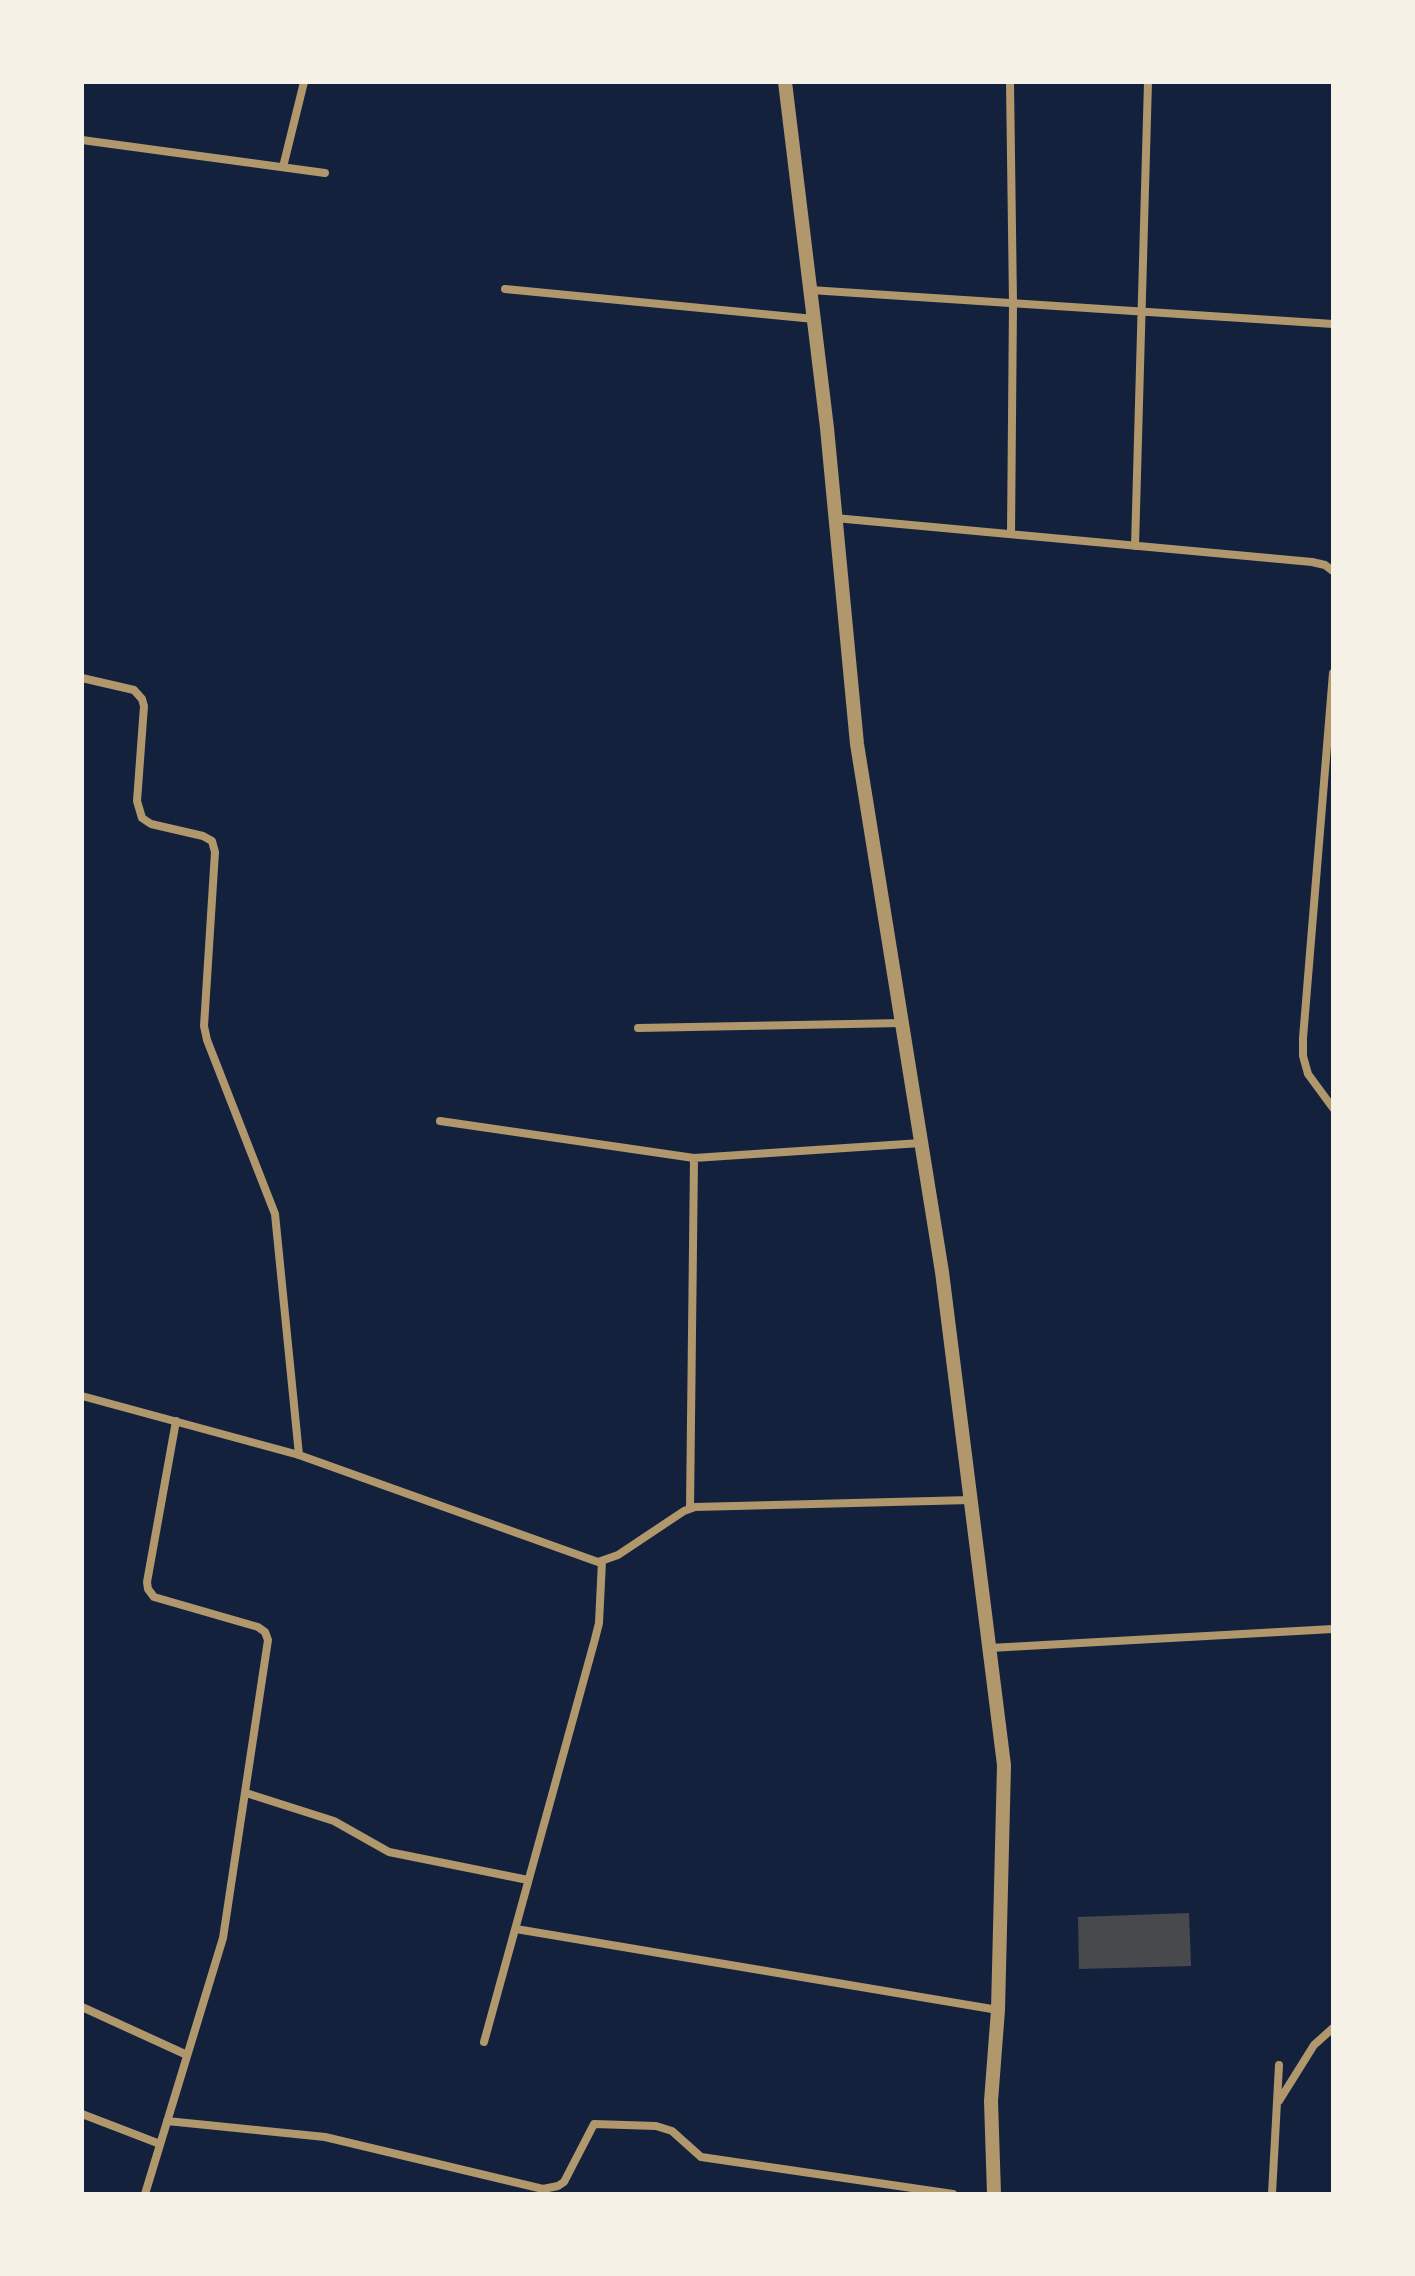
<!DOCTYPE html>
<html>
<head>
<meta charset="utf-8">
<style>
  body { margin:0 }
  #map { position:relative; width:1415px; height:2276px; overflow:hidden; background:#14213d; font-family:Ubuntu,sans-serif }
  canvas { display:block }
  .frame { position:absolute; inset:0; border:84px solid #f6f1e7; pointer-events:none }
</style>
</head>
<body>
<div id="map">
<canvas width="1415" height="2276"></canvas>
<div class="frame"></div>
</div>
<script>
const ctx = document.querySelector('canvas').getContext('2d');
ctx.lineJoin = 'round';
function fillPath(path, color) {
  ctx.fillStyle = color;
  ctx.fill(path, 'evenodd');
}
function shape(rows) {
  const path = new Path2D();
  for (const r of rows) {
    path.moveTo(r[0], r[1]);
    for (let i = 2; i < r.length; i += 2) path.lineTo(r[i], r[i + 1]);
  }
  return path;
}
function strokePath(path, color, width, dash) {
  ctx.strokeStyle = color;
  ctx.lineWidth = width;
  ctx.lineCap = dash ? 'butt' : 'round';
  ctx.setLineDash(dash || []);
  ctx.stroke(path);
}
fillPath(shape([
  [1189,1913,1191,1966,1079,1969,1078,1917]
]), '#48494c');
strokePath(shape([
  [1010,82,1013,303,1011,534],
  [82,140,325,173],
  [283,167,304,82],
  [505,289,814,319],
  [810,290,1333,324],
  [835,518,1312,562,1325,565,1333,571],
  [1135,546,1148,82],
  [1333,673,1303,1038,1303,1056,1308,1074,1333,1108],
  [82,678,134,690,142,699,144,706,137,801,142,818,151,824,203,836,212,841,215,852,204,1026,207,1040,275,1214,299,1455],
  [638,1028,902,1023],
  [440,1121,694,1158,921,1143],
  [82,1396,299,1455,598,1562,618,1555,684,1511,695,1507,971,1500],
  [690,1508,694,1158],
  [990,1648,1333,1629],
  [246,1793,334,1821,389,1852,528,1880],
  [516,1929,998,2010],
  [82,2007,187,2055],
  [484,2042,595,1639,599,1623,602,1561],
  [1279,2101,1314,2045,1333,2028],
  [82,2114,160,2144],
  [167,2121,325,2137,543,2189,558,2186,564,2182,594,2124,656,2126,672,2131,701,2157,953,2194],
  [145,2194,223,1938,268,1640,265,1632,258,1627,154,1597,148,1589,147,1582,176,1421],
  [1272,2194,1279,2065]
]), '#b1986c', 8);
strokePath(shape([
  [785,82,827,428,857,744,942,1272,1004,1765,998,2010,991,2101,994,2194]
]), '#b1986c', 14);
</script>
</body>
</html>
